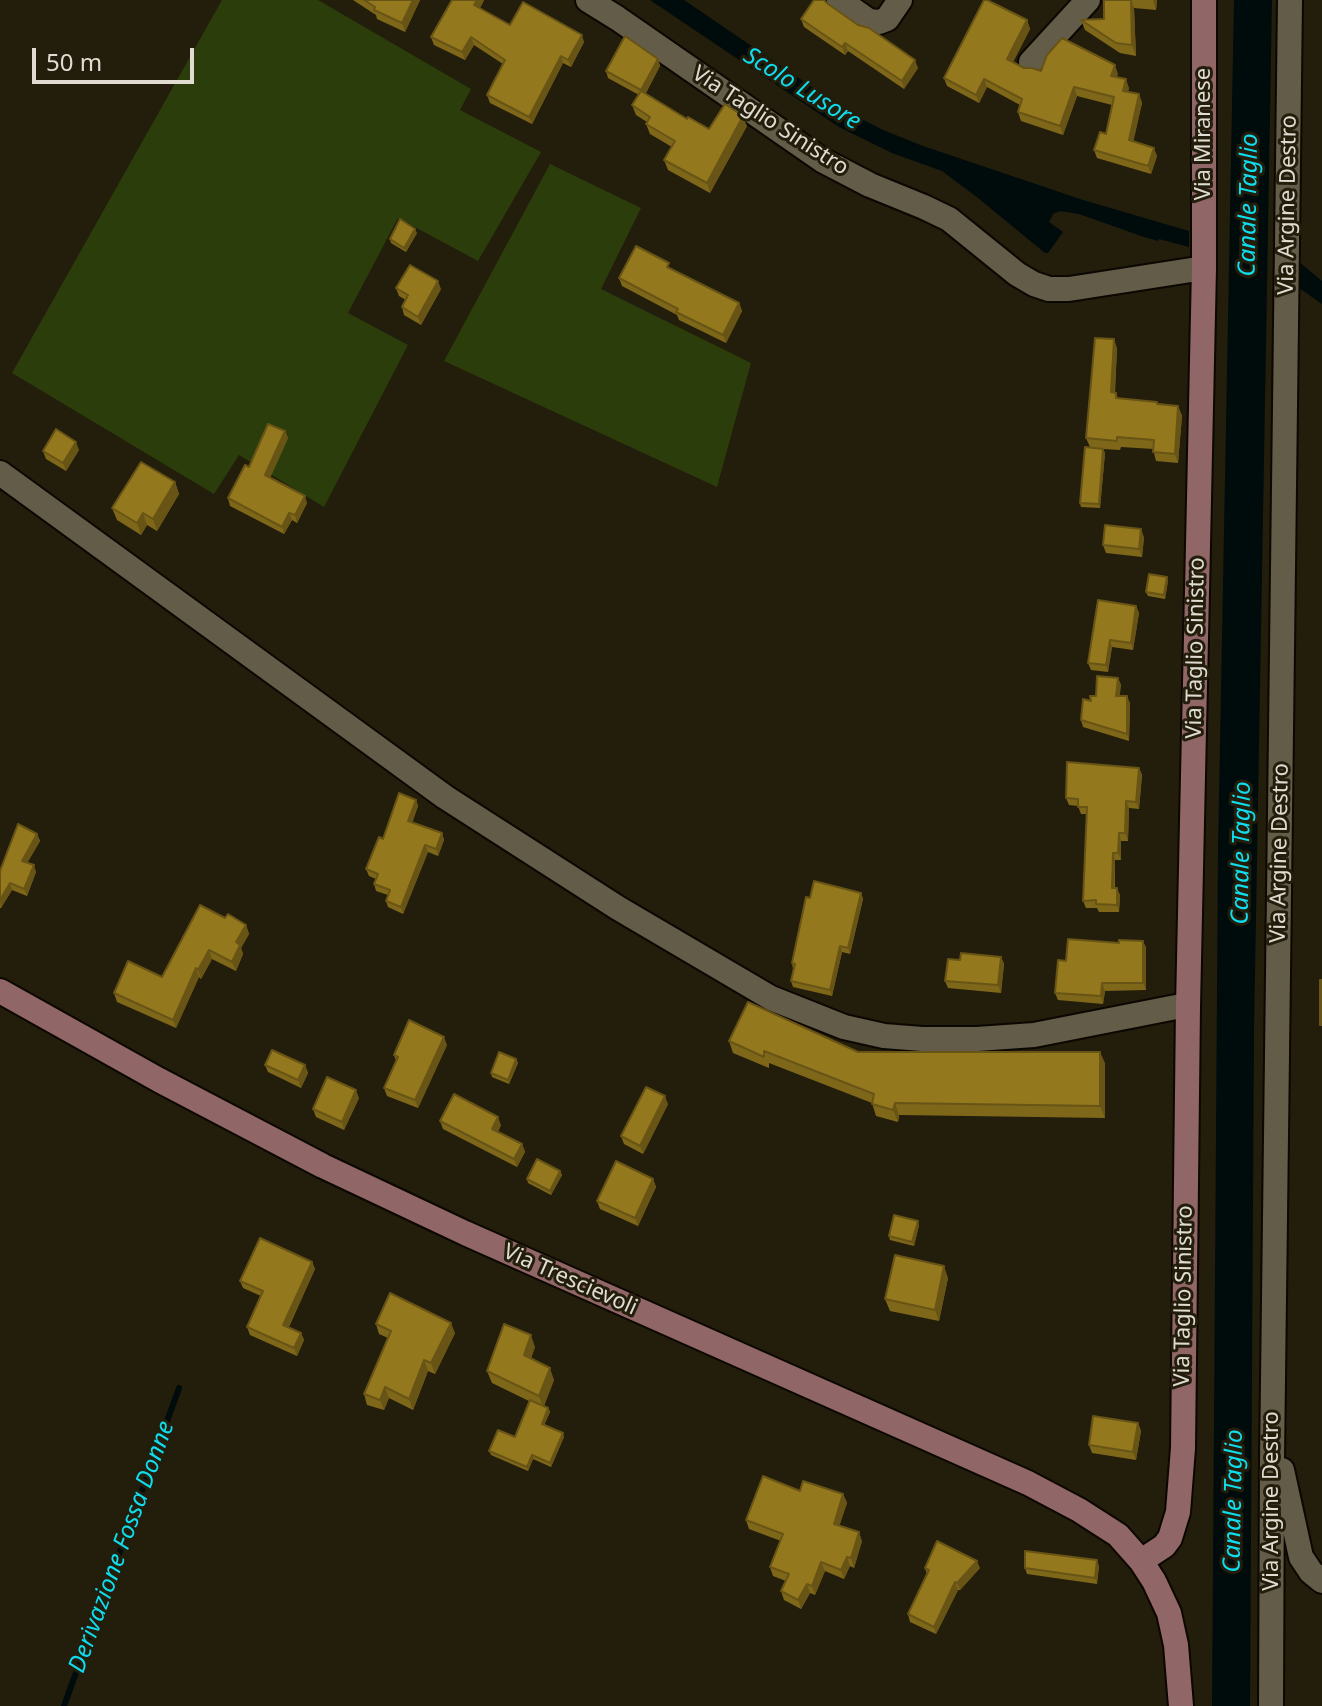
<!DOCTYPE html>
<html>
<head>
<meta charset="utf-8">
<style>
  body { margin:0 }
  #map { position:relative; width:1322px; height:1706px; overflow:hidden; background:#231d0c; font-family:"Noto Sans",sans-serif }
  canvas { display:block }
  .scale { position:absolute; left:32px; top:48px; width:162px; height:36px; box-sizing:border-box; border:4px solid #e0dcd1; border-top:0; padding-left:10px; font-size:24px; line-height:28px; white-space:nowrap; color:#e0dcd1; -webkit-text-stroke:6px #231d0c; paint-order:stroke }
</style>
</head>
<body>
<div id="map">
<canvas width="1322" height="1706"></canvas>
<div class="scale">50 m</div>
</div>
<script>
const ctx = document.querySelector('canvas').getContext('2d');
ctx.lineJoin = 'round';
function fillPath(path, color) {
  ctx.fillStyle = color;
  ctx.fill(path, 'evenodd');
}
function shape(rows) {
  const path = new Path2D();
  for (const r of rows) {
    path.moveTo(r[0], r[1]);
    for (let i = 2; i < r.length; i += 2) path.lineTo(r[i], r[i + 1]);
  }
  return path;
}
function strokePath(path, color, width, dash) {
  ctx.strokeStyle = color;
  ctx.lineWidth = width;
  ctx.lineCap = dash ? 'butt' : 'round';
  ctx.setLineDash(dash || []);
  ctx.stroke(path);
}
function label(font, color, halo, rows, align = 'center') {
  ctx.font = font + ' "Noto Sans",sans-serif';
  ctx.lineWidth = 6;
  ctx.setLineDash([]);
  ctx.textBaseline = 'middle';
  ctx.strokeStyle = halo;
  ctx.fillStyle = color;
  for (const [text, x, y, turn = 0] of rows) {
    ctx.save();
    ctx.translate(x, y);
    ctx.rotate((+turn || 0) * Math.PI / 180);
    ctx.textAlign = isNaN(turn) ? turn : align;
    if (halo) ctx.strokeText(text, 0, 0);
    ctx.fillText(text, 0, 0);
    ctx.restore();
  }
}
fillPath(shape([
  [222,0,318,0,471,89,460,110,541,152,478,261,398,218,348,313,408,345,324,507,239,455,214,494,12,373],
  [550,164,641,208,601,289,751,363,717,487,444,361]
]), '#2b3d0a');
fillPath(shape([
  [650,0,684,0,850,113,883,130,923,146,1083,200,1189,231,1189,247,1159,239,1158,241,1144,237,1079,214,1060,211,1053,214,1049,222,1063,232,1048,253,1045,253,978,198,942,171,892,153,839,127],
  [1234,0,1272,0,1254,1031,1250,1706,1212,1706,1218,850],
  [1298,261,1322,281,1322,304,1292,283]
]), '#000b0c');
strokePath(shape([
  [64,1706,179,1388]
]), '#000b0c', 6);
const street = shape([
  [588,0,617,18,822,160,870,185,924,207,949,219,1017,274,1034,284,1049,289,1069,289,1204,268],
  [839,0,869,21,879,22,887,19,900,0],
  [1031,62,1088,0],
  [0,473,445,797,618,908,771,998,844,1027,884,1036,922,1039,977,1039,1034,1035,1176,1007,1188,1006],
  [1282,1470,1301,1557,1311,1572,1322,1581],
  [1271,1706,1272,1460,1290,0]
]);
const secondary = shape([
  [0,991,159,1080,323,1166,465,1233,1028,1483,1079,1510,1118,1535,1141,1561,1154,1581,1169,1613,1176,1645,1181,1706],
  [1141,1561,1164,1546,1170,1538,1178,1512,1183,1448,1188,1006,1204,268,1204,0]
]);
strokePath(street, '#0c0700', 28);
strokePath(secondary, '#0c0700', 28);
strokePath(street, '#635c49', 24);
strokePath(secondary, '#906666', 24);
fillPath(shape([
  [353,0,420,0,405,32,377,19,376,15],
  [452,0,484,0,480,8,510,25,584,42,571,67,563,63,532,124,490,103,487,95,503,64,474,45,465,60,434,45,431,37],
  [1104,0,1157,0,1156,10,1134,8,1136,56,1120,53,1085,30,1081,20,1104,19],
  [828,4,918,68,904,89,848,51,845,55,804,27,801,19],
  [1027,20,1030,29,1013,62,1024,68,1041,71,1118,74,1116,77,1129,88,1128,92,1139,94,1142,103,1133,141,1157,156,1151,174,1097,158,1094,150,1106,134,1112,105,1077,96,1063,135,1021,121,1018,112,1020,105,987,87,979,103,947,86,944,78],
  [658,59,660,66,646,93,687,119,709,129,747,126,710,193,668,170,664,160,672,147,650,134,646,124,647,122,636,115,632,105,639,95,608,78,606,71],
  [417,233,406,252,391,243,390,239],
  [671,269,739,303,742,311,726,343,679,320,677,315,622,286,619,278],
  [396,288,441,289,421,325,404,315,402,307,406,300,399,296],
  [1114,339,1117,349,1115,393,1116,393,1118,398,1178,406,1182,416,1178,463,1156,461,1153,449,1121,447,1120,450,1103,449,1105,453,1100,508,1081,507,1080,503,1090,447,1086,438],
  [285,431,288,438,270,478,307,503,297,523,292,520,284,534,230,506,228,498,249,467],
  [79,450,66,471,46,459,43,451],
  [175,482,179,494,157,531,147,525,141,535,117,520,112,508],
  [1144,537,1142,557,1106,553,1103,545],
  [1168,581,1165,599,1148,596,1146,592],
  [1136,606,1139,613,1133,650,1112,647,1108,672,1091,670,1088,663],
  [1118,678,1121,685,1119,696,1130,703,1129,741,1083,727,1081,720,1096,696],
  [1139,768,1142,775,1139,809,1129,808,1128,841,1121,841,1121,860,1115,860,1115,888,1120,895,1119,912,1099,912,1097,908,1086,908,1083,901,1087,814,1081,814,1078,806,1069,805,1066,798],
  [416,800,418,806,412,822,442,833,444,840,438,856,428,852,403,914,388,907,386,901,388,895,376,891,374,884,376,879,369,876,366,869,383,839],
  [37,834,40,841,27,863,36,872,27,896,12,890,1,908,0,908,0,871],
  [861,893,863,899,850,954,842,952,832,996,793,987,791,981,793,969,792,963,810,898],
  [225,918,246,925,249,934,241,948,243,954,236,971,212,959,201,979,199,977,176,1028,117,1002,114,993,162,977],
  [1143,941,1146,948,1146,990,1105,991,1103,1004,1058,1000,1055,993,1066,961,1119,943],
  [1001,957,1004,964,1001,993,948,988,945,981,960,960],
  [729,1041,858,1052,1105,1063,1105,1118,899,1115,898,1122,876,1116,872,1103,769,1063,769,1068,733,1053],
  [447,1045,418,1108,387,1096,384,1088,396,1061,394,1055],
  [516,1059,518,1063,509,1084,492,1077,491,1073],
  [265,1065,305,1065,308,1073,301,1088,268,1072],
  [359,1098,344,1130,316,1117,313,1109],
  [668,1104,643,1154,624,1144,621,1136],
  [440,1121,501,1125,498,1132,522,1144,525,1152,517,1167,443,1129],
  [560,1171,562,1175,551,1195,528,1183,527,1179],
  [653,1179,656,1187,638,1226,600,1209,597,1201],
  [919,1225,914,1246,890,1240,889,1236],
  [312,1262,315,1269,289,1327,301,1333,304,1340,297,1356,250,1335,247,1327,261,1296,243,1288,240,1281],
  [948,1278,939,1321,890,1311,885,1299],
  [376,1324,455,1333,435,1374,428,1371,413,1410,389,1398,384,1410,367,1405,364,1394,388,1338,379,1334],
  [535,1347,531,1358,554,1380,544,1406,548,1408,550,1412,544,1425,564,1437,551,1467,533,1459,528,1471,491,1455,489,1451,515,1437,529,1401,492,1383,487,1371],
  [1138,1423,1141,1431,1136,1460,1092,1453,1089,1445],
  [800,1491,843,1494,847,1503,839,1526,862,1541,854,1568,850,1566,844,1579,825,1571,815,1595,810,1593,801,1609,784,1600,781,1591,786,1581,773,1576,770,1567,781,1541,749,1529,746,1520],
  [1099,1566,1097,1584,1027,1574,1025,1568],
  [925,1568,980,1568,960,1590,958,1590,936,1634,910,1622,908,1614,927,1574]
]), '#7f671a');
fillPath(shape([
  [413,0,420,0,405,32,402,23],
  [477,0,484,0,477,13,474,5],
  [1131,0,1134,8,1136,56,1132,45],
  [1153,0,1157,0,1156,10],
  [1027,20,1030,29,1010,68,1007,59],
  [582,35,584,42,571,67,568,60],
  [471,37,474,45,465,60,462,52],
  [845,43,848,51,845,55,842,47],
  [561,56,563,63,532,124,529,117],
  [658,59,660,66,643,98,641,90],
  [915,60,918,68,904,89,902,81],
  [1115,65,1118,74,1114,84,1111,76],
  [984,79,987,87,979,103,976,95],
  [1126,79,1129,88,1126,99,1123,91],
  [1074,87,1077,96,1063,135,1060,126],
  [1139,94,1142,103,1132,148,1129,140],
  [743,116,747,126,710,193,707,183],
  [1154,148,1157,156,1151,174,1148,166],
  [415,229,417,233,406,252,404,248],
  [438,281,441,289,421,325,418,317],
  [739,303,742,311,726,343,723,335],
  [1114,339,1117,349,1114,402,1111,392],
  [1178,406,1182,416,1178,463,1175,454],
  [285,431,288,438,268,482,265,475],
  [76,442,79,450,66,471,63,463],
  [1103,449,1105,453,1100,508,1099,504],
  [175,482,179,494,157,531,153,519],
  [305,496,307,503,297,523,295,515],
  [143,513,147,525,141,535,137,523],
  [289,513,292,520,284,534,282,527],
  [1141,529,1144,537,1142,557,1139,549],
  [1167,577,1168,581,1165,599,1164,595],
  [1136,606,1139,613,1133,650,1131,643],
  [1110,640,1112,647,1108,672,1106,665],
  [1118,678,1121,685,1119,703,1116,696],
  [1127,696,1130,703,1129,741,1127,734],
  [1139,768,1142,775,1139,809,1136,802],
  [416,800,418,806,411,827,408,821],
  [1126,801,1129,808,1128,841,1125,833],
  [442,833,444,840,438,856,436,849],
  [1119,833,1121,841,1121,860,1118,853],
  [37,834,40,841,25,867,22,861],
  [425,845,428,852,403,914,401,907],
  [1113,853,1115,860,1114,895,1112,888],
  [34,865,36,872,27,896,24,889],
  [10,883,12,890,1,908,0,900],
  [1117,888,1120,895,1119,912,1117,905],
  [861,893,863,899,850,954,848,948],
  [246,925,249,934,241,948,243,954,236,971,232,962,236,942],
  [1143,941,1146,948,1146,990,1143,983],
  [840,946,842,952,832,996,830,990],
  [209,950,212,959,201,979,198,970],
  [1001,957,1004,964,1001,993,998,985],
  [196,968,199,977,176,1028,173,1020],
  [1102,983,1105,991,1103,1004,1101,996],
  [444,1037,447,1045,418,1108,415,1100],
  [1100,1052,1105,1063,1105,1118,1100,1106],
  [516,1059,518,1063,509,1084,508,1080],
  [305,1065,308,1073,301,1088,298,1080],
  [356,1090,359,1098,344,1130,342,1122],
  [665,1096,668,1104,643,1154,640,1146],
  [895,1103,899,1115,898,1122,893,1110],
  [498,1117,501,1125,495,1137,492,1129],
  [522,1144,525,1152,517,1167,514,1159],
  [560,1171,562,1175,551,1195,550,1191],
  [653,1179,656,1187,638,1226,635,1218],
  [918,1221,919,1225,914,1246,912,1242],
  [312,1262,315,1269,286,1332,283,1325],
  [944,1266,948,1278,939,1321,935,1310],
  [451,1323,455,1333,435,1374,431,1363],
  [301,1333,304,1340,297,1356,294,1348],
  [531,1335,535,1347,528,1367,524,1355],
  [424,1360,428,1371,413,1410,409,1399],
  [550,1368,554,1380,543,1408,539,1396],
  [385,1387,389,1398,384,1410,380,1400],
  [548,1408,550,1412,543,1428,542,1424],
  [1138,1423,1141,1431,1136,1460,1133,1452],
  [563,1433,564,1437,551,1467,550,1463],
  [532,1455,533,1459,528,1471,527,1467],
  [843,1494,847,1503,837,1533,834,1524],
  [859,1532,862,1541,854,1568,851,1558],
  [847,1557,850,1566,844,1579,841,1570],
  [1097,1560,1099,1566,1097,1584,1095,1578],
  [977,1561,980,1568,960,1590,957,1583],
  [821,1562,825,1571,815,1595,812,1586],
  [955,1582,958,1590,936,1634,934,1627],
  [807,1584,810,1593,801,1609,798,1600]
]), '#685415');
const building = shape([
  [364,0,413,0,402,23,374,10,375,7,364,0],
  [452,0,477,0,474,5,510,25,523,2,582,35,568,60,561,56,529,117,487,95,505,60,471,37,462,52,431,37,452,0],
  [814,0,824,0,828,4,858,25,869,28,915,60,902,81,845,43,842,47,801,19,814,0],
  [984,0,987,0,1027,20,1007,59,1024,68,1032,68,1041,71,1047,55,1062,38,1115,65,1111,76,1126,79,1123,91,1139,94,1129,140,1154,148,1148,166,1094,150,1100,132,1106,134,1114,97,1074,87,1060,126,1018,112,1022,99,984,79,976,95,944,78,984,0],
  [1104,0,1131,0,1132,45,1116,43,1081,20,1104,19,1104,0],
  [625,36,658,59,641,90,606,71,625,36],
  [641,91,687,119,688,117,709,129,725,104,743,116,707,183,664,160,675,141,646,124,650,117,632,105,641,91],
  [400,219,415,229,404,248,390,239,400,219],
  [636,246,669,263,667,267,739,303,723,335,676,312,678,309,619,278,636,246],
  [410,265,438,281,418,317,402,307,408,295,396,288,410,265],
  [1095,338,1114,339,1111,392,1116,393,1116,398,1157,402,1157,404,1178,406,1175,454,1153,452,1154,440,1117,437,1117,441,1086,438,1095,338],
  [268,424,285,431,265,475,305,496,295,515,289,513,282,527,228,498,245,465,249,467,268,424],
  [56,429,76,442,63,463,43,451,56,429],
  [1085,447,1103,449,1099,504,1080,503,1085,447],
  [141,462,175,482,153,519,143,513,137,523,112,508,141,462],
  [1105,525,1141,529,1139,549,1103,545,1105,525],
  [1149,574,1167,577,1164,595,1146,592,1149,574],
  [1098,600,1136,606,1131,643,1110,640,1106,665,1088,663,1098,600],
  [1097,676,1118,678,1116,696,1127,696,1127,734,1081,720,1083,699,1091,701,1090,696,1096,696,1097,676],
  [1067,762,1139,768,1136,802,1126,801,1125,833,1119,833,1118,853,1113,853,1112,888,1117,888,1117,905,1096,904,1096,900,1083,901,1087,807,1078,807,1078,799,1066,798,1067,762],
  [399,793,416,800,408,821,442,833,436,849,425,845,401,907,386,901,390,890,374,884,378,874,366,869,379,837,383,839,399,793],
  [18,824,37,834,22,861,34,865,24,889,10,883,0,900,0,871,18,824],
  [814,881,861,893,848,948,840,946,830,990,791,981,795,964,792,963,806,897,810,898,814,881],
  [200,905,225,918,228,914,246,925,236,942,240,945,232,962,209,950,198,970,196,968,173,1020,114,993,128,961,162,977,200,905],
  [1068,939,1119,943,1119,940,1143,941,1143,983,1102,983,1101,996,1055,993,1058,960,1066,961,1068,939],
  [961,953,1001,957,998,985,945,981,948,959,960,960,961,953],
  [1320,980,1322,980,1322,1025,1320,1025,1320,980],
  [748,1002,858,1052,1100,1052,1100,1106,895,1103,893,1110,872,1104,874,1094,764,1051,764,1057,729,1041,748,1002],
  [409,1020,444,1037,415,1100,384,1088,398,1057,394,1055,409,1020],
  [272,1050,305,1065,298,1080,265,1065,272,1050],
  [499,1052,516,1059,508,1080,491,1073,499,1052],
  [327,1077,356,1090,342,1122,313,1109,327,1077],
  [646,1087,665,1096,640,1146,621,1136,646,1087],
  [454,1094,498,1117,492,1129,522,1144,514,1159,440,1121,454,1094],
  [537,1159,560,1171,550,1191,527,1179,537,1159],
  [616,1161,653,1179,635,1218,597,1201,616,1161],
  [894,1215,918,1221,912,1242,889,1236,894,1215],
  [260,1238,312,1262,283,1325,301,1333,294,1348,247,1327,263,1291,240,1281,260,1238],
  [895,1255,944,1266,935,1310,885,1299,895,1255],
  [390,1293,451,1323,431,1363,424,1360,409,1399,385,1387,380,1400,364,1394,391,1331,376,1324,390,1293],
  [504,1324,531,1335,524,1355,550,1368,539,1396,487,1371,504,1324],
  [530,1400,548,1408,542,1424,563,1433,550,1463,532,1455,527,1467,489,1451,498,1430,515,1437,530,1400],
  [1093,1416,1138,1423,1133,1452,1089,1445,1093,1416],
  [763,1476,800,1491,803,1481,843,1494,834,1524,859,1532,851,1558,847,1557,841,1570,821,1562,812,1586,807,1584,798,1600,781,1591,789,1574,770,1567,783,1534,746,1520,763,1476],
  [937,1541,977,1561,957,1583,955,1582,934,1627,908,1614,929,1570,925,1568,937,1541],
  [1025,1551,1097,1560,1095,1578,1025,1568,1025,1551]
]);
fillPath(building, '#94781e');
strokePath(building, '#685415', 2);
label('22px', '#e0dcd1', '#231d0c', [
  ["Via Taglio Sinistro",770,121,33],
  ["Via Miranese",1204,134,-90],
  ["Via Argine Destro",1288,205,-89],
  ["Via Taglio Sinistro",1196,648,-89],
  ["Via Argine Destro",1280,853,-89],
  ["Via Trescievoli",570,1280,24],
  ["Via Taglio Sinistro",1184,1296,-89],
  ["Via Argine Destro",1272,1501,-90]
]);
label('italic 24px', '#0fddee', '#231d0c', [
  ["Scolo Lusore",802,89,32],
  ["Canale Taglio",1249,205,-89],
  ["Canale Taglio",1242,853,-89],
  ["Canale Taglio",1234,1501,-89],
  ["Derivazione Fossa Donne",122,1547,-70]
]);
</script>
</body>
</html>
